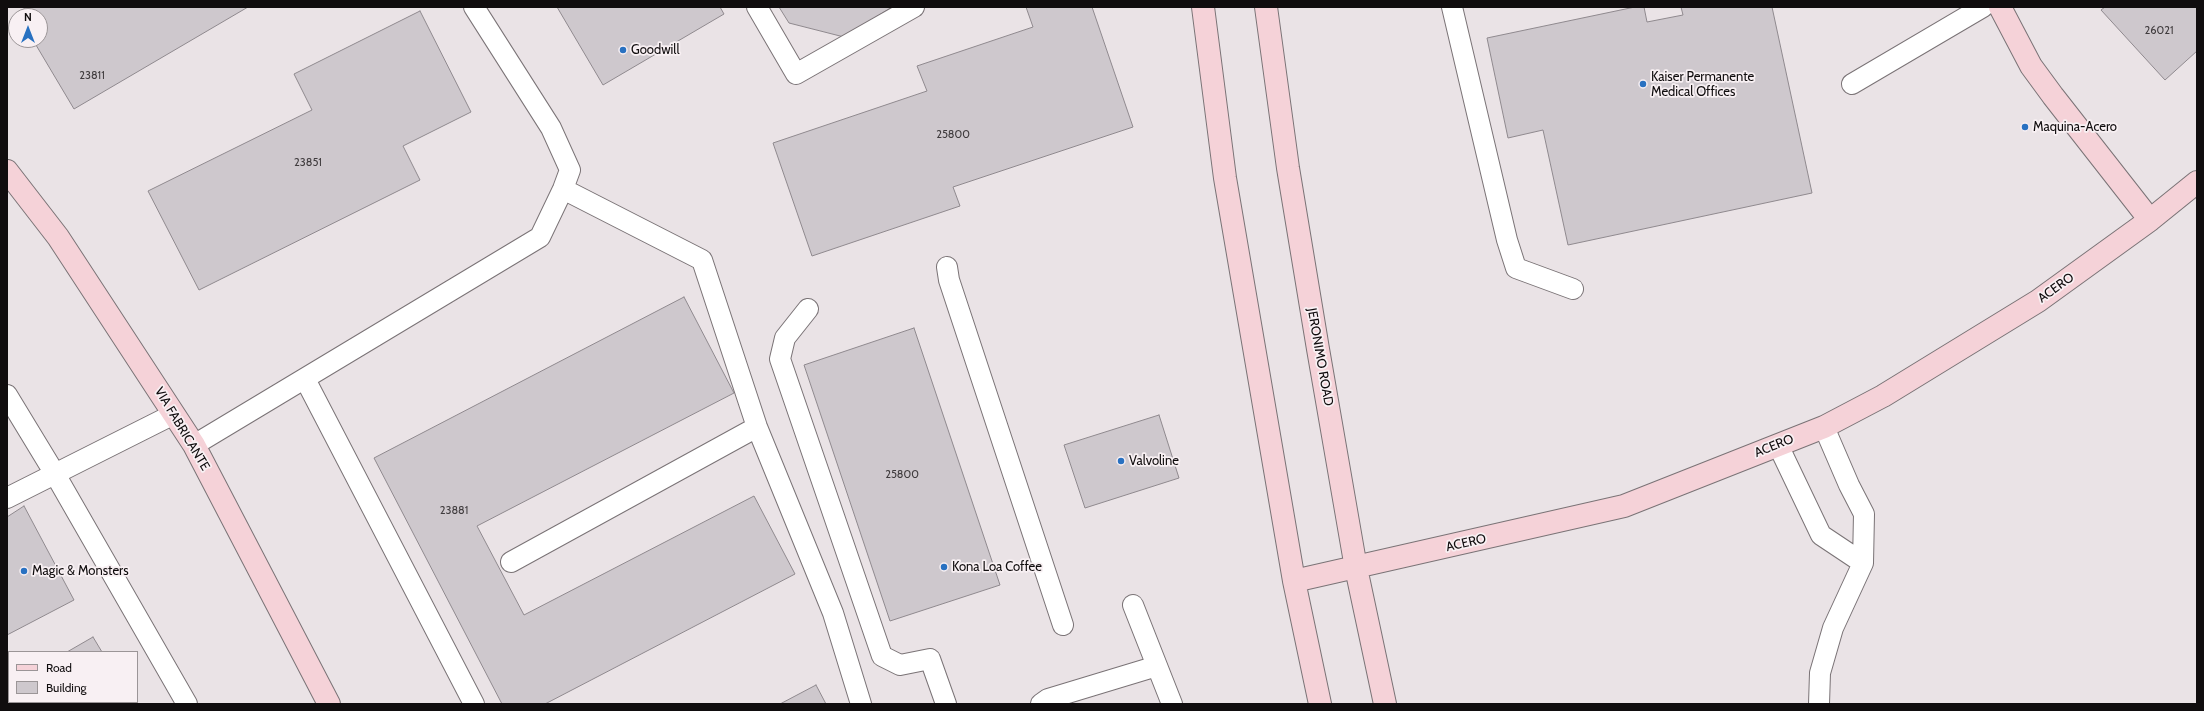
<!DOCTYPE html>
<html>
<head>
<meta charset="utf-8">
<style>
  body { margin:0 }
  #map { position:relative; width:2204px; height:711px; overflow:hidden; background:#eae3e6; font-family:Cabin,sans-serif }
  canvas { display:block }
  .frame { position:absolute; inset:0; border:8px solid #100d0e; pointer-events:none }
  .legend { position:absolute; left:8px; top:651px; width:130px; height:52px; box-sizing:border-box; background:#f8f0f3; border:1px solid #9b9597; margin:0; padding:5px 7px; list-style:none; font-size:12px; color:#100d0e }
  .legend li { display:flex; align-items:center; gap:8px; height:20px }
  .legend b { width:20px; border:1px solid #9b9597 }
  .north { position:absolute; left:8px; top:8px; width:40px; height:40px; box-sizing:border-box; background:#f8f0f3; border:1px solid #9b9597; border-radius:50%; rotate:0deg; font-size:11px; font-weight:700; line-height:16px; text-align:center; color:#100d0e }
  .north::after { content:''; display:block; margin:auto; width:14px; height:18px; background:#2871c1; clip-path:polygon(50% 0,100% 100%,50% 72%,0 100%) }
</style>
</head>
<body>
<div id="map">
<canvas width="2204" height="711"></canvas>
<div class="frame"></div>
<ul class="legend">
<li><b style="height:5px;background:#f5d2d8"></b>Road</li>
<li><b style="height:11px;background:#cec8cd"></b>Building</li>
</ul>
<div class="north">N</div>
</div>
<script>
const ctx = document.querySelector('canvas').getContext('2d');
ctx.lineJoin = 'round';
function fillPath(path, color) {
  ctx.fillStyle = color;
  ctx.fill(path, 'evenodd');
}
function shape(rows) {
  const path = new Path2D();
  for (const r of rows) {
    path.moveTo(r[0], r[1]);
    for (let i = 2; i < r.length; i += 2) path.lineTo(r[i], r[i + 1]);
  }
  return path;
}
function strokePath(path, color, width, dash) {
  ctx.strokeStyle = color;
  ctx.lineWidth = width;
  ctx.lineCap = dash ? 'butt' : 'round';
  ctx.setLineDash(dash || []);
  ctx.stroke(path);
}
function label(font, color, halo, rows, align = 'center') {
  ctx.font = font + ' Cabin,sans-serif';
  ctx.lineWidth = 3.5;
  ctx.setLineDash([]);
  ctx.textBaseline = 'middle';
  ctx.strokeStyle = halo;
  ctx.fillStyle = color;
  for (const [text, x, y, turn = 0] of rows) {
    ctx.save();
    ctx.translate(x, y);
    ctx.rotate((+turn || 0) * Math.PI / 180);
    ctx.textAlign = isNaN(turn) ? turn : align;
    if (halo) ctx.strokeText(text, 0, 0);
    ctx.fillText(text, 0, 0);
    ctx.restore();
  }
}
const building = shape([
  [27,7,248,7,74,109,33,40,40,40,40,16,18,16,17,13,27,7],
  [557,7,720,7,724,14,603,85,557,7],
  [779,7,892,7,844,37,789,23,779,7],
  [1026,7,1092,7,1133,127,953,187,960,206,812,256,773,143,927,91,917,66,1033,27,1026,7],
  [1635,7,1644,7,1647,22,1683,15,1681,7,1772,7,1812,193,1568,245,1543,130,1508,138,1487,38,1635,7],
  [2105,7,2197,7,2197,51,2165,80,2101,10,2105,7],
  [420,11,471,112,403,146,420,180,199,290,148,191,312,110,294,74,420,11],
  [684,297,734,393,477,526,524,615,754,496,795,574,545,704,502,704,374,458,684,297],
  [914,328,1000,585,890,621,804,365,914,328],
  [1159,415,1179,478,1085,508,1064,445,1159,415],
  [24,506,74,600,7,635,7,517,24,506],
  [93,637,102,652,67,652,93,637],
  [816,685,826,704,780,704,816,685],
  [22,702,132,702,133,704,23,704,22,702]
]);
fillPath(building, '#cec8cd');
strokePath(building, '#8f898e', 1);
const lane = shape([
  [757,7,796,74,914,7],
  [1452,7,1507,240,1516,268,1573,289],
  [1852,84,1983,7],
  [563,189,702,260,757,427,833,613,861,704],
  [947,267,949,280,1063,625],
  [808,309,785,338,780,359,882,656,900,665,930,659,946,704],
  [305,379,474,704],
  [7,395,55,474,187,704],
  [194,445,540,237,563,189,570,170,551,128,474,7],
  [1778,445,1821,535,1863,563],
  [7,498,174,414],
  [511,562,757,427],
  [1133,605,1172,704],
  [1041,704,1048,699,1157,666],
  [1819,704,1820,673,1833,628,1863,563,1864,514,1849,485,1824,427]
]);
const secondary = shape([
  [1203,7,1225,178,1294,581,1320,704],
  [1266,7,1288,168,1318,349,1356,568,1385,704],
  [2000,7,2031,66,2053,96,2150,220],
  [7,171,58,237,194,445,329,704],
  [1294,581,1624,506,1824,427,1883,396,2038,301,2150,220,2197,182]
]);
strokePath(lane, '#7a7376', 22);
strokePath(secondary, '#7a7376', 24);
strokePath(lane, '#fff', 20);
strokePath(secondary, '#f5d2d8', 22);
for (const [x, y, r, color] of [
  [623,50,4,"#2871c1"],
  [1643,84,4,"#2871c1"],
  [2025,127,4,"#2871c1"],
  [1121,461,4,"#2871c1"],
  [944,567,4,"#2871c1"],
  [24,571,4,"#2871c1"]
]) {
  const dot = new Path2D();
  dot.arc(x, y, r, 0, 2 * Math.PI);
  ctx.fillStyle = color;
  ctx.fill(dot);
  strokePath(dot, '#f8f0f3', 1.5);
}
label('11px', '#403c3e', null, [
  ["26021",2159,31],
  ["23811",92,76],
  ["25800",953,135],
  ["23851",308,163],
  ["25800",902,475],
  ["23881",454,511]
]);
label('13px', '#100d0e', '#f8f0f3', [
  ["Goodwill",631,50],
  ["Kaiser Permanente",1651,77],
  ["Medical Offices",1651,92],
  ["Maquina-Acero",2033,127],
  ["Valvoline",1129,461],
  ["Kona Loa Coffee",952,567],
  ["Magic & Monsters",32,571]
], 'left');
label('13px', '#100d0e', '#f8f0f3', [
  ["ACERO",2056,288,-36],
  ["JERONIMO ROAD",1320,357,80],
  ["VIA FABRICANTE",182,429,59],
  ["ACERO",1774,446,-22],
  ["ACERO",1466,543,-13]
]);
</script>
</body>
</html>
